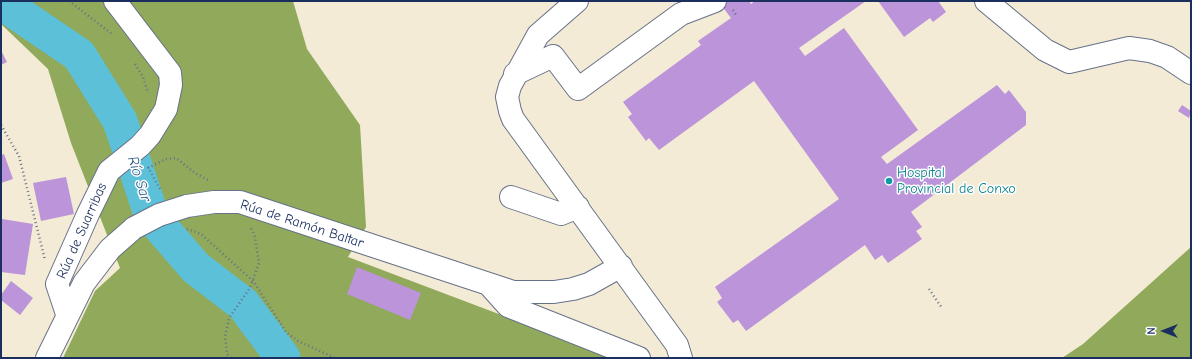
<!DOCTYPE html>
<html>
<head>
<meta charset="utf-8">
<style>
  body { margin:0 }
  #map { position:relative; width:1192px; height:359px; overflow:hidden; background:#f3ebd6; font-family:"Comic Neue",sans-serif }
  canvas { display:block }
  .frame { position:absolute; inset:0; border:2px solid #1b2f5e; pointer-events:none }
  .north { position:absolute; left:1144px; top:311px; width:40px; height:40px; -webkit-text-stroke:3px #fff; paint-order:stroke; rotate:270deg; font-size:11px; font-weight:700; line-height:16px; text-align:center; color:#1b2f5e }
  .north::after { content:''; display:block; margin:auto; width:14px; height:18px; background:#1b2f5e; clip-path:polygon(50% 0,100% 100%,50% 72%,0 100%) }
</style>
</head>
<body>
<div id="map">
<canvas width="1192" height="359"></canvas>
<div class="frame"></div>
<div class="north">N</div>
</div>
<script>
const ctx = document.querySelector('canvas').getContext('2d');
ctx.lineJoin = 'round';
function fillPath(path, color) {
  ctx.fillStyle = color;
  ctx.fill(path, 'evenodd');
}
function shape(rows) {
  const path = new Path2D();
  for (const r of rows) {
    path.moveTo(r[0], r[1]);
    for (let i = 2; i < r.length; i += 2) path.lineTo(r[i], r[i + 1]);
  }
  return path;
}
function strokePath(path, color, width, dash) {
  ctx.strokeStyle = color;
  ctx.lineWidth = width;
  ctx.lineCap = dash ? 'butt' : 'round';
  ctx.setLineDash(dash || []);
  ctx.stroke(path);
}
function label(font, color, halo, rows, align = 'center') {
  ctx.font = font + ' "Comic Neue",sans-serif';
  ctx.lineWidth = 3;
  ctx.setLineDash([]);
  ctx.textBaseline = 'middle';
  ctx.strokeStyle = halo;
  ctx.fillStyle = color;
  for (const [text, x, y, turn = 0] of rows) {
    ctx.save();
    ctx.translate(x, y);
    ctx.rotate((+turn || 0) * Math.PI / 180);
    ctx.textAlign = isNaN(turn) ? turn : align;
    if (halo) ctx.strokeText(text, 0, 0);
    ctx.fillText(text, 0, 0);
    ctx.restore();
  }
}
fillPath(shape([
  [1,1,293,1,307,49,360,125,366,227,348,257,615,358,63,358,95,291,120,268,71,143,48,69,1,24],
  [1191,247,1191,358,1062,358,1083,344]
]), '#90a95a');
strokePath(shape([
  [1,2,79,55,120,121,152,217,196,268,243,304,283,358]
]), '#5bc0d8', 35);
fillPath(shape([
  [718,1,749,1,751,4,755,1,866,1,799,48,805,56,844,28,918,130,881,157,887,164,997,85,1005,94,1009,90,1026,112,1026,125,911,212,922,227,916,231,922,239,888,263,882,255,875,260,865,245,746,331,738,320,733,323,717,302,722,298,715,287,839,199,754,81,659,150,649,138,646,141,628,117,632,114,623,102,701,45,698,41,731,18],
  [878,1,938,1,946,12,933,22,930,18,904,37],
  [1,50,7,62,1,65],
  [1182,105,1191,111,1189,118,1178,111],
  [4,154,13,179,1,183,1,155],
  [66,177,74,214,41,221,33,183],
  [2,219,33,224,25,275,1,272],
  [357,267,421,293,410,320,347,294],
  [11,281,33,298,20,315,1,300,1,295]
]), '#bb94d9');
const minor = shape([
  [577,1,538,35,510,86,507,97,510,111,513,119,677,345,681,358],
  [986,1,1045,50,1069,62,1129,48,1150,51,1167,57,1191,73],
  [515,74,553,56,578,89,681,14,715,1],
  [511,197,561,214,578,207],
  [187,206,214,202,240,202,513,292,554,292,573,289,589,284,621,266],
  [490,286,508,306,639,358],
  [67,314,57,284,88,214,109,171,140,146,150,135,166,109,171,85,170,73,115,1],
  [47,358,84,283,110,249,134,228]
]);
strokePath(minor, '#677188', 24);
strokePath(shape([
  [69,1,112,34],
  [733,10,736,15],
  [135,64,143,77,148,93],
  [1,125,19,156,45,260],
  [148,167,161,191],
  [148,168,166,159,176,158,195,173,210,181],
  [187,229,201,234,253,281,286,332,298,341,335,358],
  [929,289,942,308],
  [231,358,227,354,225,337,229,318,250,288,259,263,255,237,251,228]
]), '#677188', 2.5, [1, 3]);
strokePath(minor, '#fff', 22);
const minorBridge = shape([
  [134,228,159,215,187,206]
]);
strokePath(minorBridge, '#677188', 24, []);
strokePath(minorBridge, '#fff', 22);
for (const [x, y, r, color] of [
  [889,181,4,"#0f9aa8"]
]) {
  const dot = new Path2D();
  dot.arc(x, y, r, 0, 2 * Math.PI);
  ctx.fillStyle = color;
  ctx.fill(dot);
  strokePath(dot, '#fff', 1.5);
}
label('14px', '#0d838f', '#fff', [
  ["Hospital",897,173],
  ["Provincial de Conxo",897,189]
], 'left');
label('14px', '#1b2f5e', '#fff', [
  ["Rúa de Ramón Baltar",302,224,18],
  ["Rúa de Suarribas",82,231,-66]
]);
label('italic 15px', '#2e5a83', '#fff', [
  ["Río Sar",139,179,72]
]);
</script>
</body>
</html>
